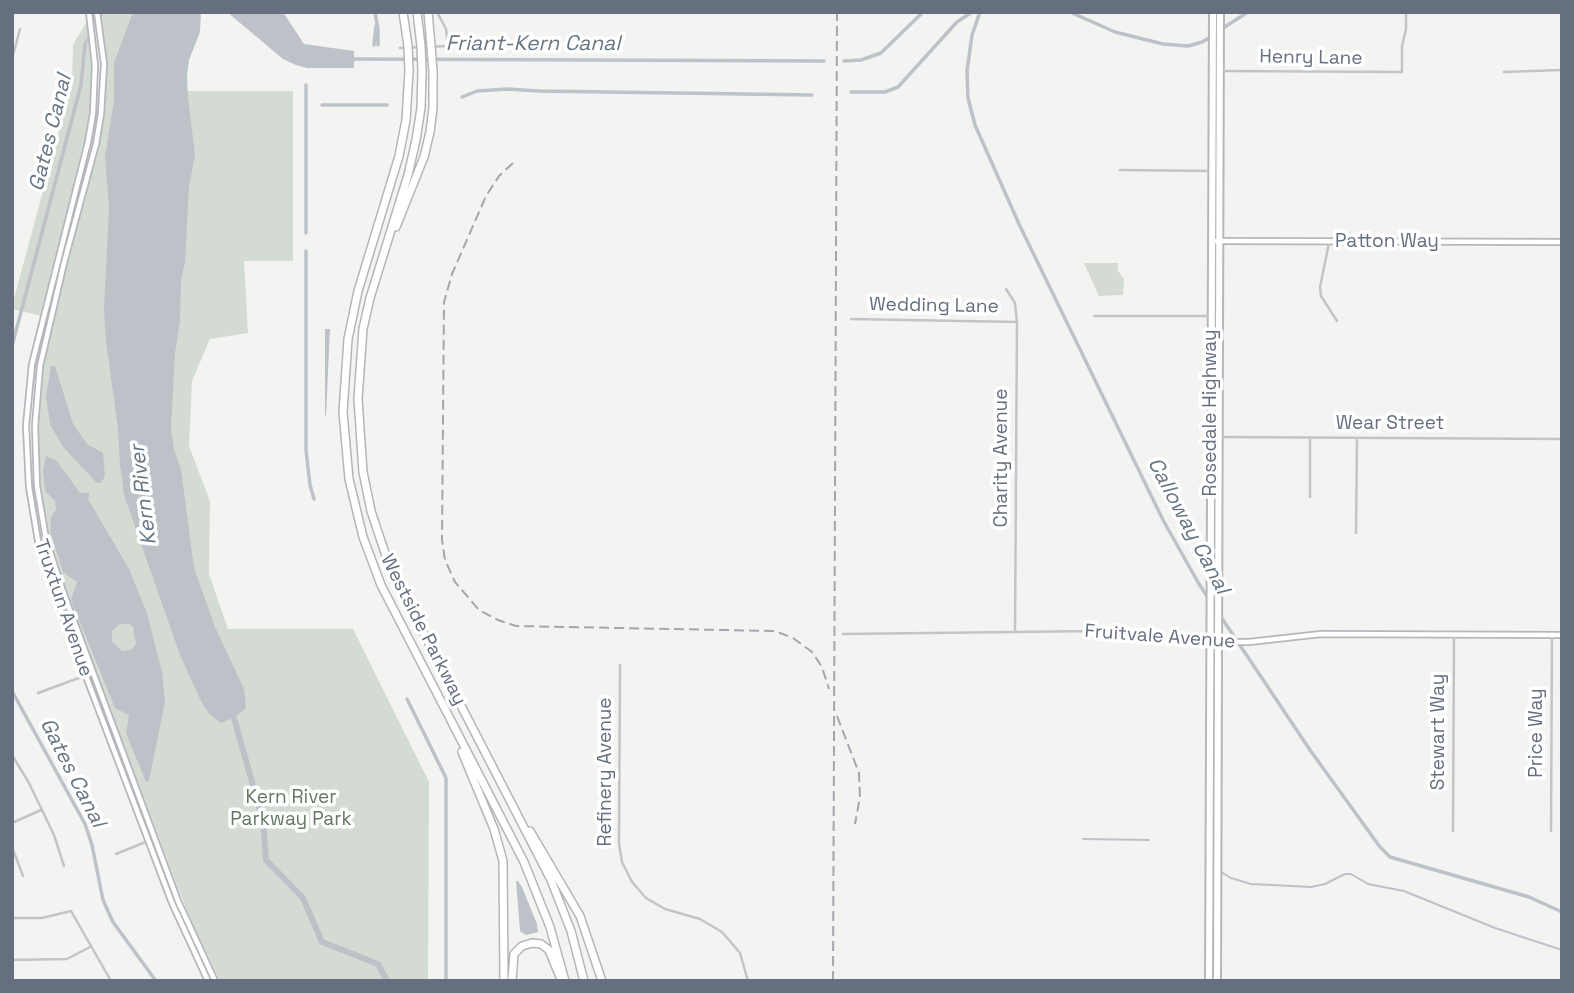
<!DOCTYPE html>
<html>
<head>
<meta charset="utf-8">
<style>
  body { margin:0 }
  #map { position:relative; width:1574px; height:993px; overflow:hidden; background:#f3f4f1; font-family:"Space Grotesk",sans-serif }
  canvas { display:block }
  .frame { position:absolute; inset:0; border:14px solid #666f7f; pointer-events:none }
</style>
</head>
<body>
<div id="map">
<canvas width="1574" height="993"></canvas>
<div class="frame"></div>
</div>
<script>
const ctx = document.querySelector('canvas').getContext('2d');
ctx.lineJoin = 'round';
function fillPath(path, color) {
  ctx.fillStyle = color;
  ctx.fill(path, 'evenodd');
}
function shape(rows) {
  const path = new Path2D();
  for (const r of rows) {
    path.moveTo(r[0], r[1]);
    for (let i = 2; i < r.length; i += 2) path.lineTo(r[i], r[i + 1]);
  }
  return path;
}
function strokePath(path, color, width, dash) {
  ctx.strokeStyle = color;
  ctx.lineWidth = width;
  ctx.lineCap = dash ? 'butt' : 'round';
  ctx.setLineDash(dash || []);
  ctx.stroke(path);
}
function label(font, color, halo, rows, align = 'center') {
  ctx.font = font + ' "Space Grotesk",sans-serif';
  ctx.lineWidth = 7;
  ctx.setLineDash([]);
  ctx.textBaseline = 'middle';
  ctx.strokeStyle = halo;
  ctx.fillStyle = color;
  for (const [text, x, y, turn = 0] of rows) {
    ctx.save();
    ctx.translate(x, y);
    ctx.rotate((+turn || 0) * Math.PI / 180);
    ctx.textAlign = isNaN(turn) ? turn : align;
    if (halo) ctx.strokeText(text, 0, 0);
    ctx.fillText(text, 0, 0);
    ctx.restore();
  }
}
fillPath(shape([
  [99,12,159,12,162,91,293,91,293,261,244,261,248,333,210,339,192,381,189,446,210,501,209,574,228,629,353,629,429,782,428,981,220,981,195,930,176,883,64,587,50,542,42,506,37,426,41,372,47,342,102,120,106,62],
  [87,21,92,65,90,117,83,153,41,316,12,309,12,306,72,83,73,45],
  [1084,263,1118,263,1118,271,1124,279,1123,295,1099,296]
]), '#d4dbd2');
fillPath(shape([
  [133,12,201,12,200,32,189,60,187,75,188,98,195,155,189,187,185,262,181,280,180,321,175,353,171,428,174,450,181,469,194,568,215,627,244,689,246,708,235,717,221,723,210,715,201,701,180,655,124,495,120,464,118,429,106,341,104,310,109,206,105,157,114,101,114,63],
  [227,12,283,12,304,44,354,51,354,68,307,68,296,65,283,59],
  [325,329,330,329,326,417,325,414],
  [51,366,55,366,73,424,87,444,103,453,105,476,101,483,97,483,63,447,50,424,46,396],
  [46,456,56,460,80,493,90,493,88,499,129,569,147,613,162,672,165,702,149,781,146,782,126,733,129,715,115,708,71,600,77,582,63,572,50,531,51,518,56,509,55,501,45,491,43,470],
  [120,624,130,624,133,627,136,644,131,650,122,651,112,642,112,631],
  [516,881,518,881,522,887,537,924,538,932,526,935,520,931]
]), '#bcc2c8');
strokePath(shape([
  [99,19,103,12],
  [85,44,89,36],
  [1083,839,1149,840],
  [1221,872,1231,878,1251,884,1311,887,1325,884,1345,874,1351,874,1368,884,1404,891,1495,928,1562,950]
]), '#bcc2c8', 2);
strokePath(shape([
  [375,12,378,29,378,45],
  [980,12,972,35,967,71,968,98,975,125,1019,224,1163,520,1199,584,1310,750,1380,847,1390,857,1529,897,1562,912],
  [1070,12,1115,32,1163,44,1188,46,1202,42,1211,37],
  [1220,30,1248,12],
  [374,45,376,26],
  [352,59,824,61],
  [844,61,861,60,881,53,923,12],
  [851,92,885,92,898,87,957,22,972,12],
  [462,97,477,91,507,89,539,91,812,95],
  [322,105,387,105],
  [306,233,306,85],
  [306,251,306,450,310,485,314,499],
  [12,346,81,85,85,44],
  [12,527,12,546],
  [12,691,85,824,92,845,103,900,113,922,156,981],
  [407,699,446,778,446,981]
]), '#bcc2c8', 3.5);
strokePath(shape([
  [232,711,263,821,266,860,303,898,322,942,378,964,387,981]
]), '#bcc2c8', 6);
const secondary = shape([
  [89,12,95,65,93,113,88,142,32,364,26,426,29,487,38,541,54,592,172,903,208,981],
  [97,12,104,64,101,114,96,144,64,263,40,366,35,426,37,486,46,539,62,589,178,901,215,981],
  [1212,241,1562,242],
  [1217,642,1249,642,1321,634,1562,635]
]);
const primary = shape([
  [1209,981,1213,12],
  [1217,981,1220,12]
]);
const highway = shape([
  [403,12,408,46],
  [417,12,421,46],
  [428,12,431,46],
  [409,71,406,120,399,156,358,291,348,339,343,412,349,479,363,537,381,585,524,862,550,927,565,981],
  [422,72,421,108,416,140,408,175,370,298,363,329,358,399,363,472,371,511,390,568,551,880,571,931,584,981],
  [396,227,424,157,430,132,433,108,433,72],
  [462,752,494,829,503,861,504,981],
  [530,831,580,916,602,981],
  [512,981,514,954,522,946,532,943,541,944,549,950,560,977]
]);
strokePath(secondary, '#b4b7bc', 8);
strokePath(primary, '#b5b7bb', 10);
strokePath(highway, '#b4b6b9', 10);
strokePath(shape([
  [400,48,448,46,446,29,437,12],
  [12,59,20,29],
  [1221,71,1402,72,1402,46,1406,29,1406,12],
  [1504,72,1562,70],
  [1120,170,1212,171],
  [1329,243,1320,287,1321,296,1337,321],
  [1006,289,1015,303,1017,322,1015,631],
  [1094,316,1211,316],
  [851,319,1017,322],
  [1221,437,1562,439],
  [1310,438,1310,497],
  [1356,533,1357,438],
  [843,634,1097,631,1169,641,1210,642],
  [620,665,619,844,622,862,632,882,646,898,665,909,700,919,722,932,740,953,748,981],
  [38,693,87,675],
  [12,755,29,783,54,835,64,866],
  [12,823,41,810],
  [1453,831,1454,634],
  [1551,831,1552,635],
  [12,847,23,876],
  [116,854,148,841],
  [12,918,42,918,71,911,111,981],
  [12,960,67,959,90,947]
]), '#c2c4c8', 2.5);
strokePath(secondary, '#fff', 4.5);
strokePath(primary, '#fff', 6);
strokePath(highway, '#fff', 7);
strokePath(shape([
  [513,163,499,176,486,196,452,274,444,302,442,540,445,560,455,582,479,610,498,620,516,626,775,631,793,638,812,652,822,667,829,689],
  [837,716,859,773,860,797,855,824],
  [833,981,837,12]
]), '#a3a6ac', 2, [10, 5]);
const highwayBridge = shape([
  [408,46,409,71],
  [421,46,422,72],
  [431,46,433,72]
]);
strokePath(highwayBridge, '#b4b6b9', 10, []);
strokePath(highwayBridge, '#fff', 7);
label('19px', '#666f7f', '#fff', [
  ["Henry Lane",1311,58,1],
  ["Patton Way",1387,242],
  ["Wedding Lane",934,306,1],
  ["Rosedale Highway",1211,413,-90],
  ["Wear Street",1390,424],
  ["Charity Avenue",1002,458,-90],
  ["Truxtun Avenue",63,608,71],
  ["Westside Parkway",423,630,63],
  ["Fruitvale Avenue",1160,637,4],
  ["Stewart Way",1439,732,-90],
  ["Price Way",1537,733,-90],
  ["Refinery Avenue",606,772,-90]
]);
label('19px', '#657764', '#fff', [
  ["Kern River",291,798],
  ["Parkway Park",291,820]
]);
label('italic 21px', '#677683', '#fff', [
  ["Friant-Kern Canal",533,44],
  ["Gates Canal",51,133,-76],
  ["Kern River",144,495,-97],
  ["Calloway Canal",1188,526,62],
  ["Gates Canal",72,773,63]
]);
</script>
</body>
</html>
